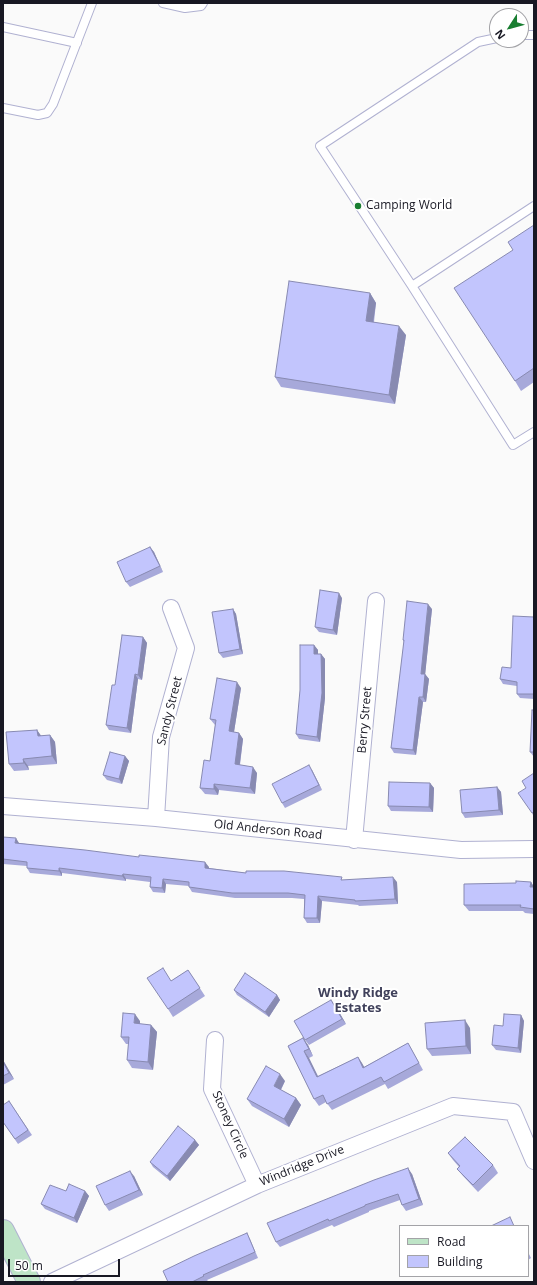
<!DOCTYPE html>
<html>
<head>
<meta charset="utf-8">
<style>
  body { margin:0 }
  #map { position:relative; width:537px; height:1285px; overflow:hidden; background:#fafafa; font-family:"Open Sans",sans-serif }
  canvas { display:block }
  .frame { position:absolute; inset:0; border:4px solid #181823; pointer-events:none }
  .legend { position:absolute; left:399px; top:1225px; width:130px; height:52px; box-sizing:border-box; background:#fff; border:1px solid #a3a3a7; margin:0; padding:5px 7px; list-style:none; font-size:12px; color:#181823 }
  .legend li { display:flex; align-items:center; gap:8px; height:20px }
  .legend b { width:20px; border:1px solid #a3a3a7 }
  .north { position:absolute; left:489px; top:8px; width:40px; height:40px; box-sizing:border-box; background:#fff; border:1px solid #a3a3a7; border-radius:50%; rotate:234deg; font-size:11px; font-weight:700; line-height:16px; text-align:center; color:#181823 }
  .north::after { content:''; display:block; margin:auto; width:14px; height:18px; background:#197e31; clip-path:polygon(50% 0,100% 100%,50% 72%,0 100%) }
  .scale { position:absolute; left:8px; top:1259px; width:112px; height:18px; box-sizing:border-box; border:2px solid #181823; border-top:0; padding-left:5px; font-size:12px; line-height:14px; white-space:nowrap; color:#181823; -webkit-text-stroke:3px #fff; paint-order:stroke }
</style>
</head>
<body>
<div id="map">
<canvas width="537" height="1285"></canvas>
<div class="frame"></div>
<ul class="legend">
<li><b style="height:5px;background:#bee4c7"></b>Road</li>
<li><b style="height:11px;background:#c2c5fd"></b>Building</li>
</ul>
<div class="north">N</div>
<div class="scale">50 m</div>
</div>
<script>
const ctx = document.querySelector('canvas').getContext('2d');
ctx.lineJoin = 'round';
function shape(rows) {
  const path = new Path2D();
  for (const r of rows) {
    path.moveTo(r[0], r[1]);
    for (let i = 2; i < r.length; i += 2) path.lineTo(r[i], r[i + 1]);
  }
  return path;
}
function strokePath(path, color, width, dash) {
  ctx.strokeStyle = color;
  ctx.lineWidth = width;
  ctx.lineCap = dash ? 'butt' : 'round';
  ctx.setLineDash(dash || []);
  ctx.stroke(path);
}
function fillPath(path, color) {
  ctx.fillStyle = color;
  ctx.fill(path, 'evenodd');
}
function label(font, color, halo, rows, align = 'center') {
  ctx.font = font + ' "Open Sans",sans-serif';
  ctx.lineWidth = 4;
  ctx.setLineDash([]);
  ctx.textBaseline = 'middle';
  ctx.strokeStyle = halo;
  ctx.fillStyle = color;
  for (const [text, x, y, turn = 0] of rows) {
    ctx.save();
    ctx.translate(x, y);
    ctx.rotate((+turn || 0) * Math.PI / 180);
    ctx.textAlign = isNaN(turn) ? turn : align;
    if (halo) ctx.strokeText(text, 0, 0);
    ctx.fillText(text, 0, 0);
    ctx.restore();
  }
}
const lane = shape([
  [163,3,185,8,201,6,203,3],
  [3,27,77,43],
  [521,35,534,35],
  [3,108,38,115,47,113,53,104,92,3],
  [534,206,412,286,513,445,534,432],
  [412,286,320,146,478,42,497,38]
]);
const street = shape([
  [3,806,156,818,461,850,534,849],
  [156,818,161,737,186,648,171,608],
  [354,840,376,601],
  [215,1040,212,1089,257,1185],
  [52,1282,257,1185,453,1106,513,1112,534,1161]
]);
const secondary = shape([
  [3,1231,29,1282]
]);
strokePath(lane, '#b0b1d1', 10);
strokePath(street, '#b0b1d1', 18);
strokePath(secondary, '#b0b1d1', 24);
strokePath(lane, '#fff', 8);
strokePath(street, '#fff', 16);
strokePath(secondary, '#bee4c7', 22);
fillPath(shape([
  [534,225,534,382,521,391,515,381,513,250],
  [370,293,376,303,374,322,406,335,395,404,281,387,275,377],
  [150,547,154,552,163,572,130,587,126,582],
  [342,598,337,635,319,632,315,627],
  [233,609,236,614,243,654,223,658,219,653],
  [432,609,425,674,429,679,426,702,423,702,416,755,394,753,391,748,404,642,403,640],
  [534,617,534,699,520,698,517,694,517,686,503,684,500,679,511,668],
  [143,637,147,643,142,680,138,679,131,733,109,730,106,725],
  [314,645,318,650,318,654,321,654,325,659,325,698,320,742,299,739,296,734],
  [241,688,234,732,239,733,243,739,240,765,257,773,255,794,219,790,218,795,205,794,200,788,210,761,215,725,210,719],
  [534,710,534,757,530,752],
  [37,730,41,736,50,735,55,742,57,764,28,766,29,770,14,771,9,764],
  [125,756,129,761,122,784,107,780,103,775],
  [312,770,322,790,285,808,282,803],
  [534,773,534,817,532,813],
  [430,783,434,788,433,812,391,811,388,806],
  [497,787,501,792,503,815,465,818,462,813],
  [3,837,19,843,209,867,209,868,246,873,343,880,397,882,398,904,359,906,358,905,322,901,320,923,307,923,304,918,304,899,292,898,235,898,192,892,189,887,189,886,166,884,165,893,153,892,150,887,150,882,126,879,126,881,62,873,62,876,30,873,27,868,27,866,3,864],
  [531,882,534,887,534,914,525,913,523,911,469,911,464,905,516,883],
  [188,970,205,996,173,1017,168,1009,171,981],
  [234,990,277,995,280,1000,269,1017,237,995],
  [335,1005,346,1024,309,1045,305,1040],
  [521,1015,524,1021,521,1053,496,1050,492,1045,503,1026],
  [140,1021,140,1024,151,1025,157,1032,153,1070,132,1068,127,1060,129,1044,126,1044,121,1037],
  [470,1028,471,1054,432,1056,427,1049],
  [303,1038,308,1045,313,1056,309,1058,318,1076,358,1057,364,1067,408,1043,412,1050,423,1070,388,1089,385,1084,332,1110,326,1102,319,1106,314,1099,288,1046],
  [3,1060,14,1079,3,1085],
  [285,1081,281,1090,296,1098,301,1105,289,1127,252,1106,247,1099],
  [9,1101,32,1135,18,1144,3,1122],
  [195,1140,199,1145,170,1181,153,1167,150,1162],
  [448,1153,493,1165,498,1173,478,1192,463,1176,457,1169,459,1167,453,1160],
  [412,1174,423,1205,406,1211,402,1205,400,1200,369,1211,369,1212,334,1227,332,1225,280,1247,276,1242],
  [134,1176,143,1195,109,1211,105,1205],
  [66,1191,85,1191,89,1196,77,1223,45,1209,41,1204],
  [247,1233,250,1239,258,1258,207,1280,208,1281,206,1282,168,1282],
  [528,1252,531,1258,528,1260]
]), '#a7a9da');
fillPath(shape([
  [370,293,376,303,372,330,366,321],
  [399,326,406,335,395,404,389,395],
  [150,547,154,552,163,572,160,566],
  [339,593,342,598,337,635,333,630],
  [428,604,432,609,425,676,425,674,429,679,426,702,423,697,421,674],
  [233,609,236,614,243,654,240,649],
  [143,637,147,643,142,680,138,675],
  [314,645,318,650,318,659,314,654],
  [321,654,325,659,325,698,320,742,317,737],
  [135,674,138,679,131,733,127,728],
  [237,682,241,688,233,738,229,731],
  [419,697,423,702,416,755,413,750],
  [37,730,42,737,38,736],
  [239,733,243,739,239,770,235,764],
  [50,735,55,742,57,764,52,756],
  [125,756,129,761,122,784,119,779],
  [23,759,28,766,29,770,24,763],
  [309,765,312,770,322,790,319,785],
  [253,767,257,773,255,794,250,788],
  [430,783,434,788,433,812,429,807],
  [214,784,219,790,218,795,214,789],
  [497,787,501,792,503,815,499,810],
  [16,838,19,843,15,843],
  [205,862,209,867,208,873,205,868],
  [59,868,62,873,62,876,59,871],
  [123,874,126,879,126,881,122,876],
  [393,877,397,882,398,904,395,899],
  [163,879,166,884,165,893,162,888],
  [531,882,534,887,534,893,530,887],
  [318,896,322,901,320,923,317,918],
  [277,995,280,1000,269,1017,265,1012],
  [331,1000,335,1005,346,1024,342,1019],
  [135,1014,140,1021,140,1031,134,1023],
  [521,1015,524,1021,521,1053,518,1048],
  [465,1020,470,1028,471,1054,466,1046],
  [151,1025,157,1032,153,1070,148,1062],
  [303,1038,308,1045,313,1056,309,1049],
  [304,1051,309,1058,321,1083,317,1077],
  [358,1057,362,1063,368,1074,363,1068],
  [3,1060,14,1079,9,1073,3,1062],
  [280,1074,285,1081,279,1093,274,1086],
  [296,1098,301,1105,289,1127,284,1119],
  [195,1140,199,1145,170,1181,167,1176],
  [408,1168,412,1174,423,1205,419,1199],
  [130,1171,134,1176,143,1195,139,1190],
  [85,1191,89,1196,77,1223,74,1218]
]), '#888ab1');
const building = shape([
  [534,225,534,368,515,381,454,288,513,250,508,242,534,225],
  [289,281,370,293,366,321,399,326,389,395,275,377,289,281],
  [150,547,160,566,126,582,117,562,150,547],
  [320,590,339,593,333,630,315,627,320,590],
  [407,601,428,604,421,674,425,674,423,697,419,697,413,750,391,748,404,640,403,640,407,601],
  [233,609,240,649,219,653,212,612,233,609],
  [513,616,534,617,534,694,517,694,517,682,500,679,502,667,511,668,513,616],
  [122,635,143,637,138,675,135,674,127,728,106,725,112,685,115,685,122,635],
  [300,645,314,645,314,654,321,654,322,693,317,737,296,734,300,690,300,645],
  [217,678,237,682,229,731,239,733,235,764,253,767,250,788,214,784,214,789,200,788,204,760,210,761,216,720,210,719,217,678],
  [532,710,534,710,534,752,530,752,532,710],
  [37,730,38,736,50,735,52,756,23,759,24,763,9,764,6,732,37,730],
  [110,752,125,756,119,779,103,775,110,752],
  [309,765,319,785,282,803,272,784,309,765],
  [534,773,534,812,532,813,518,793,526,788,522,781,534,773],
  [389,782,430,783,429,807,388,806,389,782],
  [497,787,499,810,462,813,460,790,497,787],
  [3,837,16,838,15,843,85,850,139,857,139,855,205,862,205,868,246,873,246,871,284,871,342,877,341,880,393,877,395,899,355,901,355,900,318,896,317,918,304,918,305,895,288,893,232,893,189,887,189,882,163,879,162,888,150,887,151,877,123,874,122,876,59,868,59,871,27,868,27,862,3,859,3,837],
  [516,881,531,882,530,887,534,887,534,909,520,907,521,905,464,905,464,884,516,883,516,881],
  [163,968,171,981,188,970,200,988,168,1009,147,978,163,968],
  [245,973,277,995,265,1012,234,990,245,973],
  [331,1000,342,1019,305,1040,294,1021,331,1000],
  [123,1013,135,1014,134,1023,151,1025,148,1062,127,1060,129,1037,121,1037,123,1013],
  [504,1014,521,1015,518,1048,492,1045,494,1025,503,1026,504,1014],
  [465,1020,466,1046,427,1049,425,1023,465,1020],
  [303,1038,309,1049,304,1051,317,1077,358,1057,363,1068,408,1043,419,1063,384,1082,381,1077,327,1104,323,1095,314,1099,288,1046,303,1038],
  [3,1062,9,1073,3,1076,3,1062],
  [266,1066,280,1074,274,1086,296,1098,284,1119,247,1099,266,1066],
  [9,1101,28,1130,15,1139,3,1122,3,1105,9,1101],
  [178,1126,195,1140,167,1176,150,1162,178,1126],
  [465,1137,493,1165,473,1185,457,1169,460,1166,448,1153,465,1137],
  [408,1168,419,1199,402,1205,398,1194,365,1205,365,1206,329,1221,328,1219,276,1242,267,1223,374,1180,408,1168],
  [130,1171,139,1190,105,1205,96,1186,130,1171],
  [69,1184,85,1191,74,1218,41,1204,50,1185,66,1191,69,1184],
  [510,1217,514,1226,491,1226,510,1217],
  [247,1233,255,1252,203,1275,204,1276,192,1282,168,1282,163,1271,194,1256,247,1233]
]);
fillPath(building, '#c2c5fd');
strokePath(building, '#888ab1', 1);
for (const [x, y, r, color] of [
  [358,206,4,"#197e31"]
]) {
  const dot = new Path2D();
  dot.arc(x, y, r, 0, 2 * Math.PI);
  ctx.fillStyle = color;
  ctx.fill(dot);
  strokePath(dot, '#fff', 1.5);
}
label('12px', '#181823', '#fff', [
  ["Camping World",366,206]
], 'left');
label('12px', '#181823', '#fff', [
  ["Sandy Street",170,711,-76],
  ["Berry Street",365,720,-85],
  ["Old Anderson Road",268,830,6],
  ["Stoney Circle",230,1125,66],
  ["Windridge Drive",302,1166,-22]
]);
label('bold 13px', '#40415b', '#fff', [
  ["Windy Ridge",358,993],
  ["Estates",358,1008]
]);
</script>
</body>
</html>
